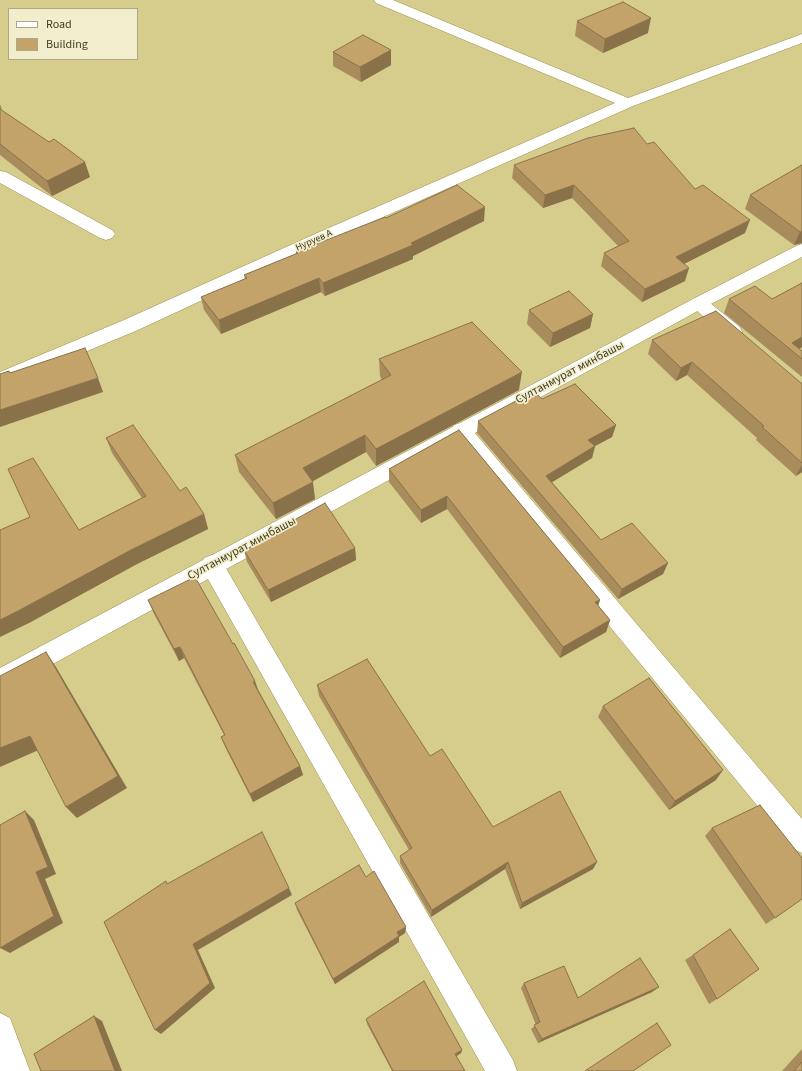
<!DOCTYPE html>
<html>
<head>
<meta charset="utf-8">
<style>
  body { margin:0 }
  #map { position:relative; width:802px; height:1071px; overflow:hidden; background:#d6cd8d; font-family:"Source Sans 3",sans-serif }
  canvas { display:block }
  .legend { position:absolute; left:8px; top:8px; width:130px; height:52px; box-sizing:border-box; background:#f1edcd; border:1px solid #aba789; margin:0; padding:5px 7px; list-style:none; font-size:12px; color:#423e23 }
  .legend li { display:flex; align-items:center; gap:8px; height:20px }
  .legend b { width:20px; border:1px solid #aba789 }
</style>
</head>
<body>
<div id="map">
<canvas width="802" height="1071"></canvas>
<ul class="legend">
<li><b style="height:5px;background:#fff"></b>Road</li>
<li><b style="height:11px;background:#c4a36a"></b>Building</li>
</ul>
</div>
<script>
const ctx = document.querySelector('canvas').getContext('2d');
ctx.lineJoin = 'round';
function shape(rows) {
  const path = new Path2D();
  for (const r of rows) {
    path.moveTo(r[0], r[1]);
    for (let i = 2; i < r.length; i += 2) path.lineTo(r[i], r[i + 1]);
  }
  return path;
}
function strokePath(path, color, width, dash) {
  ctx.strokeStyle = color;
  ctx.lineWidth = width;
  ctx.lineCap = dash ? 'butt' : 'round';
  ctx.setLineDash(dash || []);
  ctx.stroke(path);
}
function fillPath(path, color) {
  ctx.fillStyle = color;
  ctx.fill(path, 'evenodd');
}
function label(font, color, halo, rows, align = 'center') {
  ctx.font = font + ' "Source Sans 3",sans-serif';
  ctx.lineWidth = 3.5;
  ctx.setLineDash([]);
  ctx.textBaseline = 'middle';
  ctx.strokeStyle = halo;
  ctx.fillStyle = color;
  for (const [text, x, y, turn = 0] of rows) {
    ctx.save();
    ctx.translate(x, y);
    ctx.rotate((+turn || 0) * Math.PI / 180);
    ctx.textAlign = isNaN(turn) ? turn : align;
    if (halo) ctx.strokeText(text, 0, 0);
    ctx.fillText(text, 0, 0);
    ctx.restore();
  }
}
const minor = shape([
  [374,0,393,0,628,98,802,34,802,43,633,106,327,242,138,330,0,387,0,372,124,320,315,234,615,103,376,3,374,0],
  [0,171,6,172,112,230,115,234,112,238,106,240,100,238,0,183,0,171],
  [699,297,705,299,740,327,742,332,740,337,733,339,726,337,693,307,690,303,693,299,699,297],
  [461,423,468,425,802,819,802,853,793,849,454,437,451,431,454,425,461,423],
  [212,555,220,558,513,1060,517,1071,485,1071,204,572,201,565,204,558,212,555],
  [0,1013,10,1018,30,1071,0,1071,0,1013]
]);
const tertiary = shape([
  [802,244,802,257,705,307,9,688,0,691,0,668,693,299,796,246,802,244]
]);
strokePath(minor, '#978d4f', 1);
strokePath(tertiary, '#978d4f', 1);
fillPath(minor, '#fff');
fillPath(tertiary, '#fff');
fillPath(shape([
  [577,21,648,33,603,53,575,36],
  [391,50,391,65,361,82,333,66,333,52],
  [0,104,2,109,0,109,90,177,52,196,0,155],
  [647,144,695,189,745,233,684,264,685,281,642,302,601,266,604,253,618,246,572,198,543,208,512,178,514,165],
  [802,165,802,243,794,245,745,209,750,195],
  [386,218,484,221,413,256,413,259,325,296,321,292,221,334,204,310,201,297,245,279,244,275,296,254,296,252],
  [802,283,802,347,799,349,802,351,802,377,724,313,729,299,772,299],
  [529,310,593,314,590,328,550,347,527,324],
  [652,340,802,383,802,472,796,476,756,440,757,438,687,375,676,381,648,354],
  [379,359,519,390,376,466,366,452,312,481,315,499,276,519,239,472,235,455,382,380,380,376],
  [531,398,542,399,616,425,612,437,595,446,592,458,552,482,601,540,668,563,663,574,618,599,477,433,478,421],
  [459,430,600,600,598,605,610,620,606,632,560,658,447,509,421,523,389,482,389,469],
  [106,438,180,491,204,514,208,529,137,564,27,624,79,530,142,498,112,453],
  [287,524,355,548,356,560,271,602,247,562,244,550,288,529],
  [148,600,259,691,300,766,303,775,253,802,225,747,221,737,224,735,184,658,179,661,153,612],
  [317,685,430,756,493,827,597,862,593,869,520,909,505,869,431,917,400,863,400,856,409,850,319,696],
  [603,706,716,780,669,810,598,717],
  [712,828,802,899,766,924,705,836],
  [366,877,406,927,405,933,399,937,399,942,335,984,297,910,295,903],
  [693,955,717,999,709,1004,685,960],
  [524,983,578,998,659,987,652,992,538,1043,531,1029,536,1025,521,988],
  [366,1019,462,1050,461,1053,456,1056,465,1071,392,1071,367,1024],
  [802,1049,802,1071,782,1071]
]), '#a98c5b');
fillPath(shape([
  [651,18,648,33,603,53,605,39],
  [391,50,391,65,361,82,360,67],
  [85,162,90,177,52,196,47,181],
  [574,185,572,198,543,208,545,195],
  [485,207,484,221,413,256,413,259,325,296,323,283,411,243],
  [750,220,745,233,672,270,676,257],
  [802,231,802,243,794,245,800,232],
  [689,268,685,281,642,302,645,289],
  [319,278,321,292,221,334,219,320],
  [593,314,590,328,550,347,553,333],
  [802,337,802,347,794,352,792,343],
  [692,362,687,375,676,381,681,368],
  [522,372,519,390,376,466,376,449],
  [98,378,103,392,0,427,0,410],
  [616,425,612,437,595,446,592,458,544,487,546,476,588,440],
  [365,435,366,452,306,485,303,468],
  [802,465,802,472,796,476],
  [313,482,315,499,276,519,273,503],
  [447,496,447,509,421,523,421,510],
  [204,514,208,529,137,564,27,624,0,637,0,620,131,550],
  [355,548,356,560,271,602,268,590],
  [668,563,663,574,618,599,622,589],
  [600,600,596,612,595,602],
  [610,620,606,632,560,658,563,647],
  [180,647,184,658,179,661,174,649],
  [46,652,56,667,127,788,77,818,66,807],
  [255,681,259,692,253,682],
  [30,736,41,749,0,767,0,748],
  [300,766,303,775,253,802,250,794],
  [723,770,716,780,669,810,675,801],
  [25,811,34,820,56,874,45,879,63,923,10,953,0,948,36,872],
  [508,862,505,869,431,917,432,910],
  [597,862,593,869,520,909,522,903],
  [289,888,292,895,198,950,215,988,161,1034,155,1030,193,944],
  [406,927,405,933,399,937,399,942,335,984,333,979,397,932],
  [659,987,652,992,538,1043,542,1039],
  [94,1016,102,1021,122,1071,115,1071],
  [462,1050,461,1053,454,1058,455,1054]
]), '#89724a');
const building = shape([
  [623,2,651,18,605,39,577,21,623,2],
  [363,35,391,50,360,67,333,52,363,35],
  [0,109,49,142,54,139,85,162,47,181,0,144,0,109],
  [634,128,647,144,654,142,695,189,703,185,750,220,676,257,689,268,645,289,604,253,629,241,574,185,545,195,514,165,588,138,634,128],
  [802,165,802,231,800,232,750,195,802,165],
  [457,185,485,207,411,243,413,245,323,283,319,278,219,320,201,297,247,278,244,275,298,253,296,252,385,217,386,218,457,185],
  [802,283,802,337,792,343,802,351,802,359,729,299,755,286,772,299,802,283],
  [569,291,593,314,553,333,529,310,569,291],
  [716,311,801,383,802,383,802,463,762,427,764,426,692,362,681,368,652,340,716,311],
  [472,322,522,372,376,449,365,435,303,468,313,482,273,503,235,455,391,375,379,359,472,322],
  [85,348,98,378,0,410,0,374,9,371,10,373,85,348],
  [575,384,616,425,588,440,595,446,546,476,601,540,632,523,668,563,622,589,478,421,529,394,531,398,538,395,542,399,575,384],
  [133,425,180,491,186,487,204,514,131,550,18,611,0,620,0,530,30,517,8,469,33,458,79,530,146,496,106,438,133,425],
  [459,430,600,600,595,602,610,620,563,647,447,496,421,510,389,469,459,430],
  [325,503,355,548,268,590,244,550,290,528,287,524,325,503],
  [195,577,233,644,234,643,255,681,253,682,300,766,250,794,221,737,225,735,180,647,174,649,148,600,195,577],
  [46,652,118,776,66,807,30,736,0,748,0,676,46,652],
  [367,659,430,756,442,749,493,827,560,791,597,862,522,903,508,862,432,910,400,856,412,848,317,685,367,659],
  [649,678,723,770,675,801,603,706,649,678],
  [760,805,802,858,802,899,775,918,712,828,760,805],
  [25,811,48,867,36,872,54,916,0,948,0,825,25,811],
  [262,832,289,888,193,944,210,983,155,1030,104,922,166,881,167,884,262,832],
  [359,865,366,877,374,871,406,927,397,932,399,936,333,979,295,903,359,865],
  [730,929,759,969,717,999,693,955,730,929],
  [640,958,659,987,542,1039,534,1025,540,1022,524,983,564,966,578,998,640,958],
  [424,981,462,1050,455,1054,465,1071,393,1071,366,1019,424,981],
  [94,1016,115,1071,41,1071,34,1054,94,1016],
  [657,1023,671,1045,633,1071,585,1071,657,1023],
  [802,1062,802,1071,794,1071,802,1062]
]);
fillPath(building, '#c4a36a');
strokePath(building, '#89724a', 1);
label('10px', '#423e23', '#f1edcd', [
  ["Нуруев А",314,241,-24]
]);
label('12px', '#423e23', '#f1edcd', [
  ["Султанмурат минбашы",570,373,-28],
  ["Султанмурат минбашы",242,549,-28]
]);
</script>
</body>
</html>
